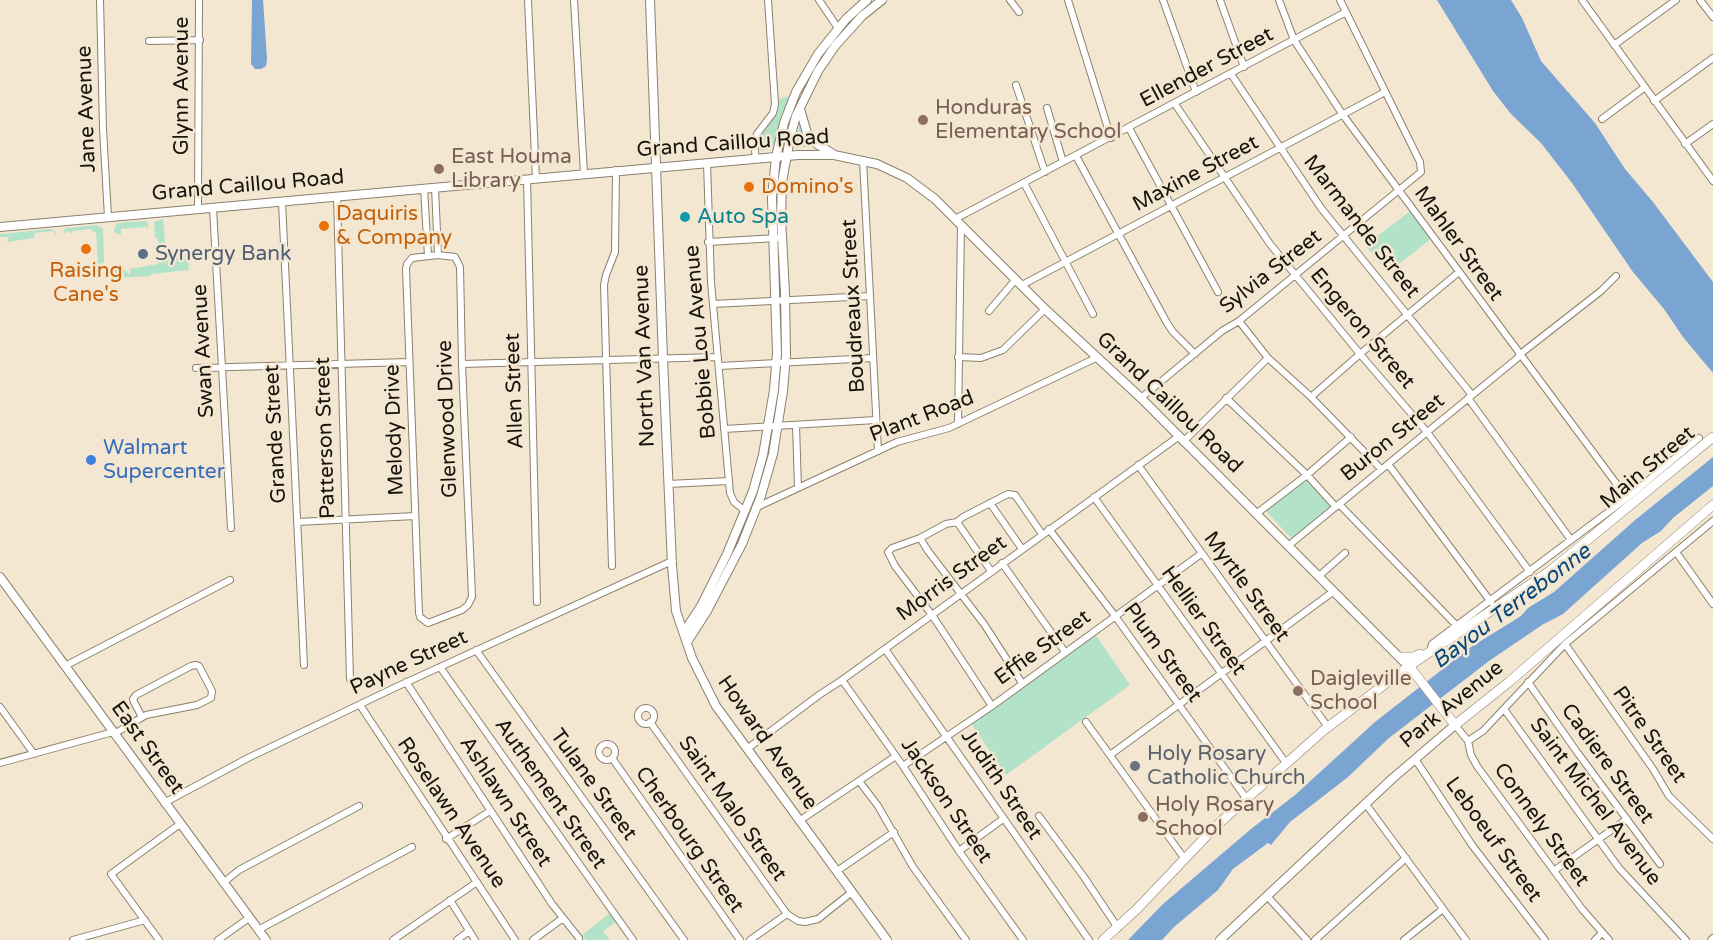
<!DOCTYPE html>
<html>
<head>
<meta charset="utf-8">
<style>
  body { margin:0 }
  canvas { display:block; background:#f3e7d1 }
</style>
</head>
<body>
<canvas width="1713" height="940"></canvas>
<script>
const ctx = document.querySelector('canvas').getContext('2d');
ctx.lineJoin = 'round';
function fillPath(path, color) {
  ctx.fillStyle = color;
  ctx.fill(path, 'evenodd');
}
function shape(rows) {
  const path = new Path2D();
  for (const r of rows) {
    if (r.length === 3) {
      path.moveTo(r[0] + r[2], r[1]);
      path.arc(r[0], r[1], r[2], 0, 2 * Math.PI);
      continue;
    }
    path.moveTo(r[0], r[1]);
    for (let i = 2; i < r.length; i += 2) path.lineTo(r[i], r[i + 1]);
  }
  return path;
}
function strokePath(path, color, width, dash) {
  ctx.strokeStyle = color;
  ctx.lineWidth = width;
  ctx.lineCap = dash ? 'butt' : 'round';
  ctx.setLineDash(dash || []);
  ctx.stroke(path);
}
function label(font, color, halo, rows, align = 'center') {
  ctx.font = font + ' "Varela Round",sans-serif';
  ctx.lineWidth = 5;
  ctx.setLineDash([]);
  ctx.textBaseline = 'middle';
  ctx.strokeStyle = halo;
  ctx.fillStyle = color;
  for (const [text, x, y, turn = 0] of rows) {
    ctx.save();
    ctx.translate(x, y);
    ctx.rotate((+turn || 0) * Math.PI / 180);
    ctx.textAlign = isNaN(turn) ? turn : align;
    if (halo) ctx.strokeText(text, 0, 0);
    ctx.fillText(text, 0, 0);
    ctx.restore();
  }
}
fillPath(shape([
  [790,96,774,144,767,150,761,151,758,147,759,139,777,114,779,99],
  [800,123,816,146,794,148],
  [1412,210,1432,238,1388,273,1365,245],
  [163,219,166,252,187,250,189,270,152,274,149,276,114,278,112,274,114,270,124,269,129,274,131,272,129,269,158,264,160,259,158,240,155,236,154,222],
  [145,221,148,223,148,231,147,227,121,229,121,234,117,234,114,232,115,226,118,223],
  [97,225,103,229,104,262,90,270,83,271,83,268,93,267,98,260,96,233,90,229,73,231,70,234,67,230,65,234,63,231,66,228],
  [51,229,55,231,57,235,55,235,54,231,35,233,34,238,7,242,9,237,0,237,0,234],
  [1307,479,1333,506,1292,539,1266,511],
  [1095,634,1130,685,1006,775,971,723,992,710],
  [610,913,616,922,603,931,610,940,586,940,582,935]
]), '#b2e3c8');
fillPath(shape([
  [252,0,263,0,267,59,266,66,261,69,255,69,251,64],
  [1437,0,1511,0,1522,18,1541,61,1595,123,1625,169,1653,202,1713,282,1713,373,1683,337,1664,309,1633,272,1572,183,1541,143,1511,114,1493,91],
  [1713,457,1713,486,1673,518,1661,531,1642,543,1563,614,1542,625,1489,661,1389,738,1348,777,1290,822,1271,845,1268,843,1233,869,1218,890,1174,927,1162,940,1128,940,1163,904,1251,829,1295,795,1375,722,1471,647,1521,616,1528,608,1554,592,1634,521]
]), '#7aa4d2');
const street = shape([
  [100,0,103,129,108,217],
  [528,0,536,179],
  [574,0,584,174],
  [819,0,838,28],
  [1010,0,1019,12],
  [1068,0,1111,138],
  [1163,0,1196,92],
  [1220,0,1244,67],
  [1279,0,1294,40,1343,115,1627,498],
  [1582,0,1713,181],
  [1700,0,1713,17],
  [149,41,200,40],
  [1614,45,1676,0],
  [1231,74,1321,208,1472,395],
  [1016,85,1045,172],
  [1654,101,1713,58],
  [1175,104,1270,244,1360,354,1427,432,1530,572],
  [1047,108,1063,162],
  [1602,119,1645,87],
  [1129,128,1218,292],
  [1685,144,1713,124],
  [1076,156,1167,323,1173,332,1195,354],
  [756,159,754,143,757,134,773,113,775,104,768,0],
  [863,160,878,451],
  [707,163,711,282,730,493,734,502,745,511],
  [527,179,537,602],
  [1024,183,1093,314],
  [435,187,438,255],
  [424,188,428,256],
  [337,196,350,679],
  [282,202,304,665],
  [213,208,231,528],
  [198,209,199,0],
  [955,219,1346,12],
  [708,242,777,238],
  [438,255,455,257,460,267,462,364,472,597,468,605,462,610,428,623,420,617,419,613,406,269,407,264,412,258,438,255],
  [1022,285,1385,92],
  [713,304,870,296],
  [989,311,1016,279],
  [1239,321,1268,358,1311,397,1381,469],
  [1519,355,1601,291,1616,276],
  [958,357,981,358,1003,350,1045,309],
  [462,364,718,357],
  [719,366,873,358],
  [196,368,409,362],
  [1311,397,1360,354,1459,272],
  [1141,398,1222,331,1239,321,1421,172,1420,162,1340,0],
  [1226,398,1307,475,1336,507],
  [1468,398,1571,540],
  [958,424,961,225],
  [796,425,798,488],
  [724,429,876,420],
  [1183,442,1268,358],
  [1388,464,1491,602],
  [1138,465,1328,727],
  [668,484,729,481],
  [1094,497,1286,763],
  [990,503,1022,549],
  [1339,504,1457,626],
  [757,507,897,442,949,428,1098,357],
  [1256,514,1307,475,1351,437],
  [297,522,415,516],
  [957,522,991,571],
  [1049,529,1115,616,1246,798],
  [920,538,928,551,984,624,1022,683],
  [1288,546,1520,356],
  [1676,552,1713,604],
  [1002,563,1065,652],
  [612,566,604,285,606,275,615,252,616,170],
  [1319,576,1345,553],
  [1565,644,1653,769,1669,796,1713,839],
  [885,649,1089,940],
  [476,650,684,940],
  [1430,651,1432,644,1627,498,1699,438],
  [65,666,230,580],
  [440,667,633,940],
  [842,680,903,766,959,851,1023,940],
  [406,682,552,904,579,938],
  [1528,682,1577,752,1660,864],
  [360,705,515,940],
  [992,706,932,615,895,566,888,552,892,548,920,538,946,524,957,522,963,517,1008,494,1015,495,1042,534],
  [0,707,34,754],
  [646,716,8],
  [1504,709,1619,868,1686,940],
  [650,722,787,914,798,921,805,922,818,919,852,892],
  [1086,722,1184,858],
  [1455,725,1468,741,1471,755,1477,766,1582,909,1609,940],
  [114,734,146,715,197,705,211,698,212,691,199,666,196,665,191,666,136,695,133,699,134,702,142,717],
  [1468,741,1483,731,1565,644,1713,521],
  [607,752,8],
  [747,749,819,695,842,680,1178,437],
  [1110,755,1334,591],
  [612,758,740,940],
  [1415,759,1472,845,1545,940],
  [0,763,113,732],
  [903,766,992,706,1201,554],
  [859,781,878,806,913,867,966,940],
  [164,803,248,758,394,688,672,561],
  [1365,803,1466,940],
  [1039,816,1084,877,1118,928],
  [799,821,896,756],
  [446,839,490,811],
  [959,851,1003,819],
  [1555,870,1627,819],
  [837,871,894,832],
  [223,883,239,870,359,806],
  [1267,896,1307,940],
  [450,900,475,940],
  [258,930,412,847],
  [73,940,145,920],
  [159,940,111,874,180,824],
  [218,940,249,918],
  [393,940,477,882],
  [457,940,469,931],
  [533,940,563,918],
  [750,940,787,914],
  [1315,940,1406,858],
  [1404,940,1443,909],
  [1595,940,1602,933],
  [1711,940,1713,938]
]);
const secondary = shape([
  [650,0,663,359,672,565,676,611,692,658,716,706,887,940],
  [800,109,807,133,817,144,833,154],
  [0,227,798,155,834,155,877,164,907,178,935,199,1045,309,1141,398,1403,661],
  [0,577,266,940],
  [684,632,701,606,727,554,753,491,763,455,774,390,777,353,772,198,776,157,784,123,796,92,818,54,846,19,867,0],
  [687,642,707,611,742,544,761,496,773,454,783,391,786,355,785,293,781,218,782,182,790,138,796,116,818,71,835,46,862,16,882,0],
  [1220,940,1393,778,1455,725]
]);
const primary = shape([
  [1400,657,1414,657,1420,654],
  [1409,666,1455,725,1509,682,1713,505],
  [1103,940,1137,909,1216,826,1324,730,1409,666,1550,571,1713,437]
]);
strokePath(street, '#8c816d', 8);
strokePath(secondary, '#8c816d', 10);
strokePath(primary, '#8c816d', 10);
strokePath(street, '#fff', 6);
strokePath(secondary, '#fff', 8);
strokePath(primary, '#fff', 9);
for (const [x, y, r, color] of [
  [923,120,6,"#8d6e63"],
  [439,169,6,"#8d6e63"],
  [749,187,6,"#e8710a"],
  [685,217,6,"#0f9aa8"],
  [324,226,6,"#e8710a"],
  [86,249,6,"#e8710a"],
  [143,254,6,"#5c6f8a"],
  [91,460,6,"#3f7fe0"],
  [1298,691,6,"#8d6e63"],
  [1135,766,6,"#6b7280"],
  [1143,817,6,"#8d6e63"]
]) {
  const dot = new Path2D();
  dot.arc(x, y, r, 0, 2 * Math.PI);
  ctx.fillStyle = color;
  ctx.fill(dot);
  strokePath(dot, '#f3e7d1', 2);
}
label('21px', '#18140d', '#f3e7d1', [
  ["Ellender Street",1207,68,-28],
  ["Glynn Avenue",182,86,-90],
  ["Jane Avenue",87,109,-92],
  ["Grand Caillou Road",733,144,-4],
  ["Maxine Street",1196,174,-28],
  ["Grand Caillou Road",248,186,-5],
  ["Marmande Street",1361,227,52],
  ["Mahler Street",1458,244,54],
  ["Sylvia Street",1271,272,-38],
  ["Boudreaux Street",854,306,-93],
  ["Engeron Street",1362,329,50],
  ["Bobbie Lou Avenue",701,342,-95],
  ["Swan Avenue",204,351,-93],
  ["North Van Avenue",645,356,-92],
  ["Allen Street",515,391,-92],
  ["Grand Caillou Road",1169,403,44],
  ["Plant Road",922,417,-21],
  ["Glenwood Drive",448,419,-92],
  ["Melody Drive",395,430,-92],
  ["Grande Street",276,434,-93],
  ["Patterson Street",326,438,-92],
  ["Buron Street",1393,438,-39],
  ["Main Street",1648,468,-40],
  ["Morris Street",952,579,-36],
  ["Myrtle Street",1246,587,54],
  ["Hellier Street",1203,621,54],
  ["Effie Street",1043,648,-36],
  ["Plum Street",1162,653,54],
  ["Payne Street",409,663,-25],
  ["Park Avenue",1452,705,-39],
  ["Pitre Street",1649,735,55],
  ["Howard Avenue",767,743,55],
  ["East Street",147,748,54],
  ["Cadiere Street",1607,764,54],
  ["Tulane Street",593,785,54],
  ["Judith Street",1001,785,56],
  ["Authement Street",550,794,55],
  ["Jackson Street",946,801,56],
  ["Ashlawn Street",505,802,57],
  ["Saint Michel Avenue",1595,802,53],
  ["Saint Malo Street",732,809,55],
  ["Roselawn Avenue",451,813,56],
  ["Connely Street",1541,825,54],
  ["Cherbourg Street",689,840,55],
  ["Leboeuf Street",1493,840,54]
]);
label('21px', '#785e54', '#f3e7d1', [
  ["Honduras",935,108],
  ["Elementary School",935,132],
  ["East Houma",451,157],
  ["Library",451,181],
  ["Daigleville",1310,679],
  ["School",1310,703],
  ["Holy Rosary",1155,805],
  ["School",1155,829]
], 'left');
label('21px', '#c56008', '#f3e7d1', [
  ["Domino's",761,187],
  ["Daquiris",336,214],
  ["& Company",336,238],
  ["Raising",86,271,"center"],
  ["Cane's",86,295,"center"]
], 'left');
label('21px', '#0d838f', '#f3e7d1', [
  ["Auto Spa",697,217]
], 'left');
label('21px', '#4e5e75', '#f3e7d1', [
  ["Synergy Bank",155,254]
], 'left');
label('21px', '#366cbe', '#f3e7d1', [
  ["Walmart",103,448],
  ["Supercenter",103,472]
], 'left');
label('21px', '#5b616d', '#f3e7d1', [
  ["Holy Rosary",1147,754],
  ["Catholic Church",1147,778]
], 'left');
label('italic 22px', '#04477f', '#f3e7d1', [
  ["Bayou Terrebonne",1512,607,-37]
]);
</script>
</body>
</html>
